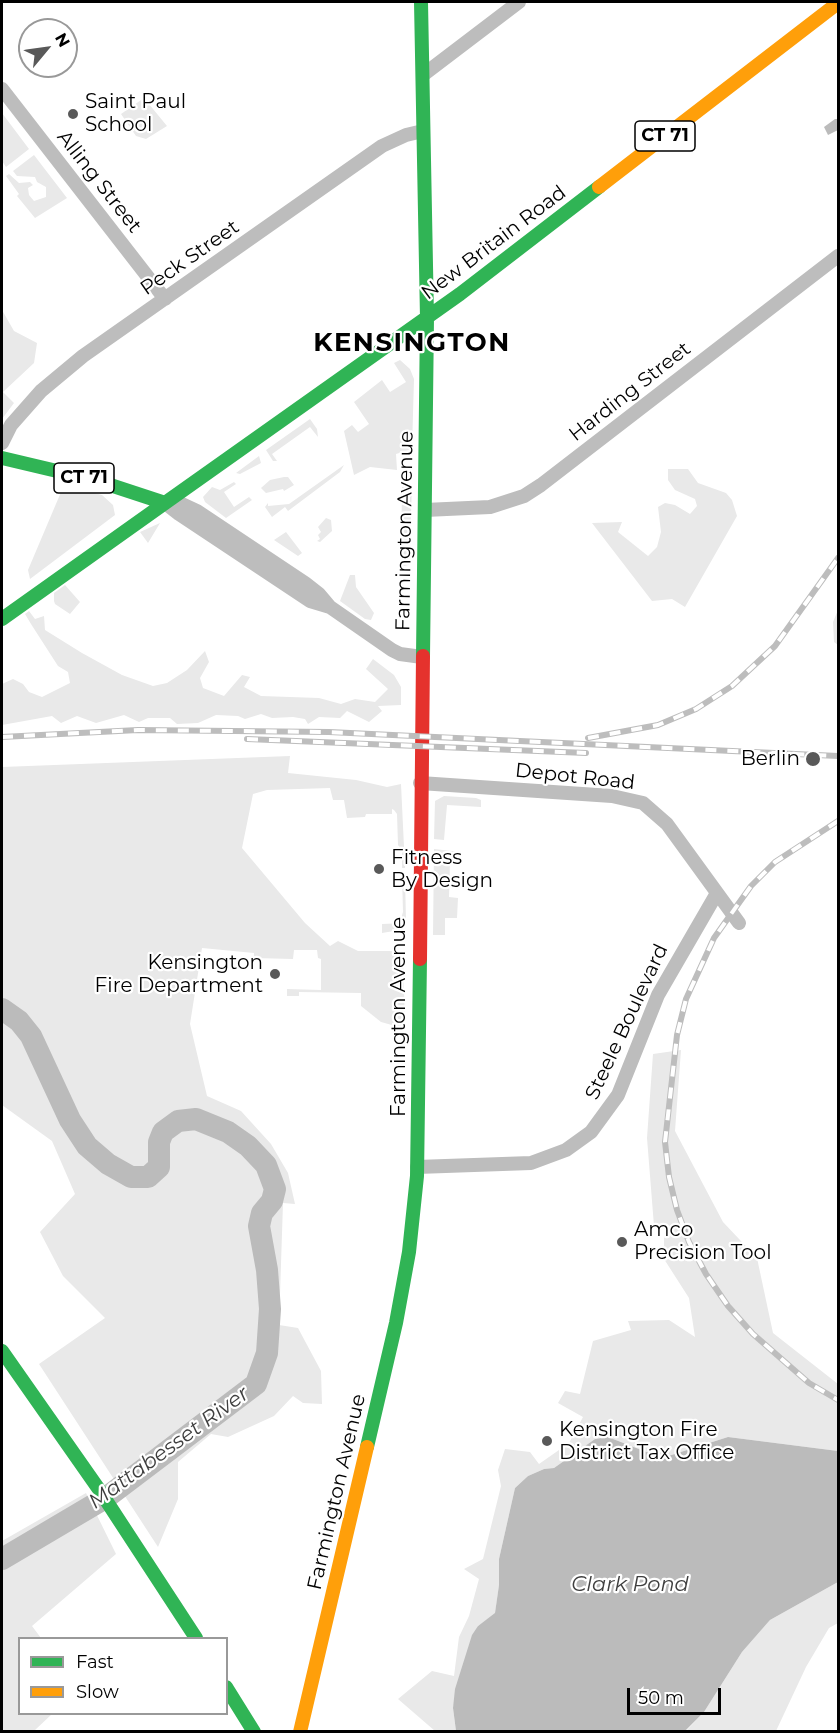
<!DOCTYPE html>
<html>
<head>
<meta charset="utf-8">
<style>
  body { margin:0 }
  #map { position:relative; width:840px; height:1733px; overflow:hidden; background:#fff; font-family:Montserrat,sans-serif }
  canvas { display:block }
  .frame { position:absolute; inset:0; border:3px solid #000; pointer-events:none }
  .legend { position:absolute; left:18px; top:1637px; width:210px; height:78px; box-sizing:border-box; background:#fff; border:2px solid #999; margin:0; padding:8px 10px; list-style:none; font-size:18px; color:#000 }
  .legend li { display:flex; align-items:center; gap:12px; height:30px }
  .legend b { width:30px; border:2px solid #999 }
  .north { position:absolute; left:18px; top:18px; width:60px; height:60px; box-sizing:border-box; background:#fff; border:2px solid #999; border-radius:50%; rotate:61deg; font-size:16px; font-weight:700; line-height:24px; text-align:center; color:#000 }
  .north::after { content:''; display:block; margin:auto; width:21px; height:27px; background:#595959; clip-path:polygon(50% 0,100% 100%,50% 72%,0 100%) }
  .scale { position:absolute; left:627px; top:1688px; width:94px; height:27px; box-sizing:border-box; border:3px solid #000; border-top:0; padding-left:8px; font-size:18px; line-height:21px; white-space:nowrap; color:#000; -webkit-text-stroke:4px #fff; paint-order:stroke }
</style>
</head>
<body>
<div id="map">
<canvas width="840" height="1733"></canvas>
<div class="frame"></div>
<ul class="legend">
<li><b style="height:8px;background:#30b455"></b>Fast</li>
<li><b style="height:8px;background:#ff9f0a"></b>Slow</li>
</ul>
<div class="north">N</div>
<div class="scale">50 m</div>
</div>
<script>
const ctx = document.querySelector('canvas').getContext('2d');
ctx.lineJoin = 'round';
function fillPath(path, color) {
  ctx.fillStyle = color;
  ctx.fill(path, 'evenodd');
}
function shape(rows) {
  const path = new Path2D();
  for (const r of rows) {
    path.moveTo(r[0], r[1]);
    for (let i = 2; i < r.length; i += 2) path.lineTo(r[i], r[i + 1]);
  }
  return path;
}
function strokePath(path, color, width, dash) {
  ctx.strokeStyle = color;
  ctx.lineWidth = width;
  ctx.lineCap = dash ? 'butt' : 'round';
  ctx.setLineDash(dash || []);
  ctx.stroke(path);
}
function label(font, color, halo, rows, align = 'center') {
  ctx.font = font + ' Montserrat,sans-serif';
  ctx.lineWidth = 4.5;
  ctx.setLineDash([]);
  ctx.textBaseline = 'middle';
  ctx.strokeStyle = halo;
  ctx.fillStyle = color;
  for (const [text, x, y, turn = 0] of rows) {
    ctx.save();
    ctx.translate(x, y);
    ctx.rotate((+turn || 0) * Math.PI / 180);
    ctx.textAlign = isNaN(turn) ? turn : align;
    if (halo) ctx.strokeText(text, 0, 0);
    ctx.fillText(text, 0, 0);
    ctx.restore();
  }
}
fillPath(shape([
  [144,98,167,126,146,139,136,136,121,114],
  [2,113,29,149,6,167,2,161],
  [34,155,67,198,35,218,17,196,19,194,6,176,9,174,19,183,30,182,33,185,28,188,29,195,34,201,46,197,46,187,37,182,35,177,17,176,13,171],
  [2,310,14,331,37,343,34,363,3,392,14,403,2,419],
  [400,360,410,369,414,379,412,449,396,454,397,470,370,467,354,475,344,431,352,425,358,432,369,424,354,402,382,380,390,392,406,382,394,363],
  [310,419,317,429,318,437,310,427,272,454,277,461,273,461,266,450],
  [259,456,261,463,240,474,236,473],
  [344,465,340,472,288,511,285,507,272,517,265,507,268,503,268,506,289,504],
  [668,469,688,469,698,483,726,493,732,500,737,516,685,607,672,599,652,601,592,523,622,522,618,532,648,556,657,547,661,532,658,507,665,503,675,505,690,514,697,506,695,499,675,490,668,480],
  [284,477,288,477,294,485,284,491,283,489,266,493,261,488,270,480],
  [234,482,236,484,224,492,234,507,249,497,252,500,226,518,205,502,203,497,212,487,220,490],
  [64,485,102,495,113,505,115,515,30,579,28,570],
  [402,487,412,487,409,565,404,566,401,563],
  [326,518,331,520,332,531,320,542,317,541,320,539,318,535,321,532,318,527],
  [160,523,148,543,140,532],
  [286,532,302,553,298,556,274,540],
  [350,575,355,575,356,587,374,613,371,620,365,619,340,601],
  [65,585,80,602,70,614,55,604,54,601,54,593],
  [838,610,838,645,834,642,833,622],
  [29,611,35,619,44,616,45,630,82,653,122,675,153,686,167,683,187,670,205,651,209,662,200,678,203,688,224,696,242,675,250,677,244,687,261,696,319,698,341,704,355,699,375,702,388,689,366,669,373,659,394,675,401,687,401,705,378,706,382,711,369,722,347,711,340,718,319,717,308,724,305,719,293,717,272,718,261,714,245,719,238,716,216,715,198,723,177,724,170,718,148,718,139,722,124,715,96,723,77,716,61,723,52,716,2,725,2,684,13,679,23,684,29,692,42,697,70,683,68,672,58,666,31,624,25,614],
  [290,756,288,773,356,780,387,787,401,784,405,868,402,868,402,851,398,845,397,814,394,810,392,809,392,814,366,814,365,817,347,818,344,800,333,800,330,788,267,790,253,794,242,848,305,923,330,946,338,941,358,951,391,951,403,957,405,1022,399,1027,381,1022,361,1006,361,993,299,992,299,996,287,996,287,989,321,990,321,959,318,958,317,950,294,950,293,959,254,958,254,953,202,948,190,1024,207,1096,241,1111,271,1144,288,1173,295,1204,283,1203,279,1325,298,1328,321,1371,322,1404,303,1403,293,1396,274,1416,228,1437,211,1434,178,1462,178,1499,158,1547,39,1364,105,1318,63,1276,40,1232,75,1194,52,1141,2,1105,2,767],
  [444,796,476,798,481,800,481,807,447,805,444,840,434,839,435,801],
  [434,849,461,852,460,860,450,860,449,897,458,898,457,918,445,918,445,935,433,935],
  [402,876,405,878,406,921,400,922,403,912],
  [404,923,400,930,382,933,382,924],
  [681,1050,675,1131,723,1222,757,1258,773,1333,838,1384,838,1451,728,1437,662,1458,608,1437,595,1439,554,1468,544,1469,528,1476,515,1488,499,1559,499,1585,495,1614,478,1626,453,1708,456,1731,435,1731,398,1699,432,1671,454,1676,459,1637,469,1616,479,1579,464,1569,483,1559,501,1486,498,1470,505,1449,530,1452,539,1464,569,1443,583,1417,558,1403,565,1391,580,1394,593,1341,631,1330,628,1321,669,1320,695,1337,689,1298,664,1259,664,1227,654,1226,647,1138,653,1054],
  [86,1493,116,1554,32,1626,41,1638,20,1638,20,1714,52,1714,34,1731,2,1731,2,1541],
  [838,1582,838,1623,829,1628,806,1667,776,1731,685,1732,704,1712,742,1652,770,1620]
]), '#e9e9e9');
fillPath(shape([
  [835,119,838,119,838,130,828,135,824,127],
  [608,1437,662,1458,728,1437,838,1451,838,1582,770,1620,742,1652,704,1712,685,1731,456,1731,453,1708,455,1689,472,1635,478,1626,495,1613,499,1585,499,1559,515,1488,528,1476,544,1469,554,1468,595,1439]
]), '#bbb');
strokePath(shape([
  [2,1009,19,1021,31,1036,70,1120,87,1146,108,1164,131,1177,148,1177,159,1167,159,1142,163,1132,178,1121,196,1119,228,1132,248,1146,266,1165,275,1189,272,1201,262,1213,259,1226,267,1270,270,1309,267,1353,256,1384,107,1497,2,1559]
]), '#bbb', 22);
strokePath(shape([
  [423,75,519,2],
  [2,89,165,299],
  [2,443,11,425,41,391,83,356,382,146,406,135,423,131],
  [165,503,182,504,197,511,305,583,319,594,330,607,392,650,400,654,422,657],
  [165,503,179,514,310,601,330,607],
  [425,510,490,507,524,496,541,485,838,256],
  [420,783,612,796,643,803,667,824,739,923],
  [417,1167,531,1163,566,1150,591,1132,618,1095,658,995,717,893]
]), '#bdbdbd', 14);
strokePath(shape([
  [421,2,427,318,423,656],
  [2,458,95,480,165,503,460,294,599,187],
  [2,619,165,503],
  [2,1351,98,1488,196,1638],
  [367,1447,396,1323,409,1252,417,1176,420,959],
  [226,1687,254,1732]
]), '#30b455', 14);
strokePath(shape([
  [599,187,838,3],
  [300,1732,367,1447]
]), '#ff9f0a', 14);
strokePath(shape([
  [420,959,423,656]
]), '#e5322d', 14);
const rail = shape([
  [2,737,138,730,329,732,838,756],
  [588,738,658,725,696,709,732,686,775,646,838,558],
  [247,739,586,753],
  [838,821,775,862,751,886,714,938,686,999,677,1035,665,1142,669,1177,677,1210,689,1242,706,1274,728,1306,753,1334,809,1383,838,1400]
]);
strokePath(rail, '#bdbdbd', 6);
strokePath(rail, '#fff', 4, [11]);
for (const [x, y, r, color] of [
  [73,114,6,"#595959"],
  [813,759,8,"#595959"],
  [379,869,6,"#595959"],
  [275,974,6,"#595959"],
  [622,1242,6,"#595959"],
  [547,1441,6,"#595959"]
]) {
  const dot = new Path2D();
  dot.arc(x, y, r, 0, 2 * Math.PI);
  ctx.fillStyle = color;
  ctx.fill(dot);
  strokePath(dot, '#fff', 2);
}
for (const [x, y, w] of [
  [665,136,60],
  [84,478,60]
]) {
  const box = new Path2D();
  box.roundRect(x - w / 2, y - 15, w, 30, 4.5);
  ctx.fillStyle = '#fff';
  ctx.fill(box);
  strokePath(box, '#000', 1.5);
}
label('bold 18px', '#000', null, [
  ["CT 71",665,136],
  ["CT 71",84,478]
]);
label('20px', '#000', '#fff', [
  ["Saint Paul",85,102],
  ["School",85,125],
  ["Berlin",800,759,"right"],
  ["Fitness",391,858],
  ["By Design",391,881],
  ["Kensington",263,963,"right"],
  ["Fire Department",263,986,"right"],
  ["Amco",634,1230],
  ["Precision Tool",634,1253],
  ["Kensington Fire",559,1430],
  ["District Tax Office",559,1453]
], 'left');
label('20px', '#000', '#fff', [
  ["Alling Street",99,182,52],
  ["New Britain Road",494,243,-37],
  ["Peck Street",190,258,-35],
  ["Harding Street",630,392,-38],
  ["Farmington Avenue",405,531,-89],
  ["Depot Road",575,777,6],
  ["Farmington Avenue",399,1017,-90],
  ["Steele Boulevard",627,1022,-65],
  ["Farmington Avenue",337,1492,-77]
]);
label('italic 21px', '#3f3f3f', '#fff', [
  ["Mattabesset River",169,1448,-36],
  ["Clark Pond",630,1585]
]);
ctx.letterSpacing = '1.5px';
label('bold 26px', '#000', '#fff', [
  ["KENSINGTON",412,343]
]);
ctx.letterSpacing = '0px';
</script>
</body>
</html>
